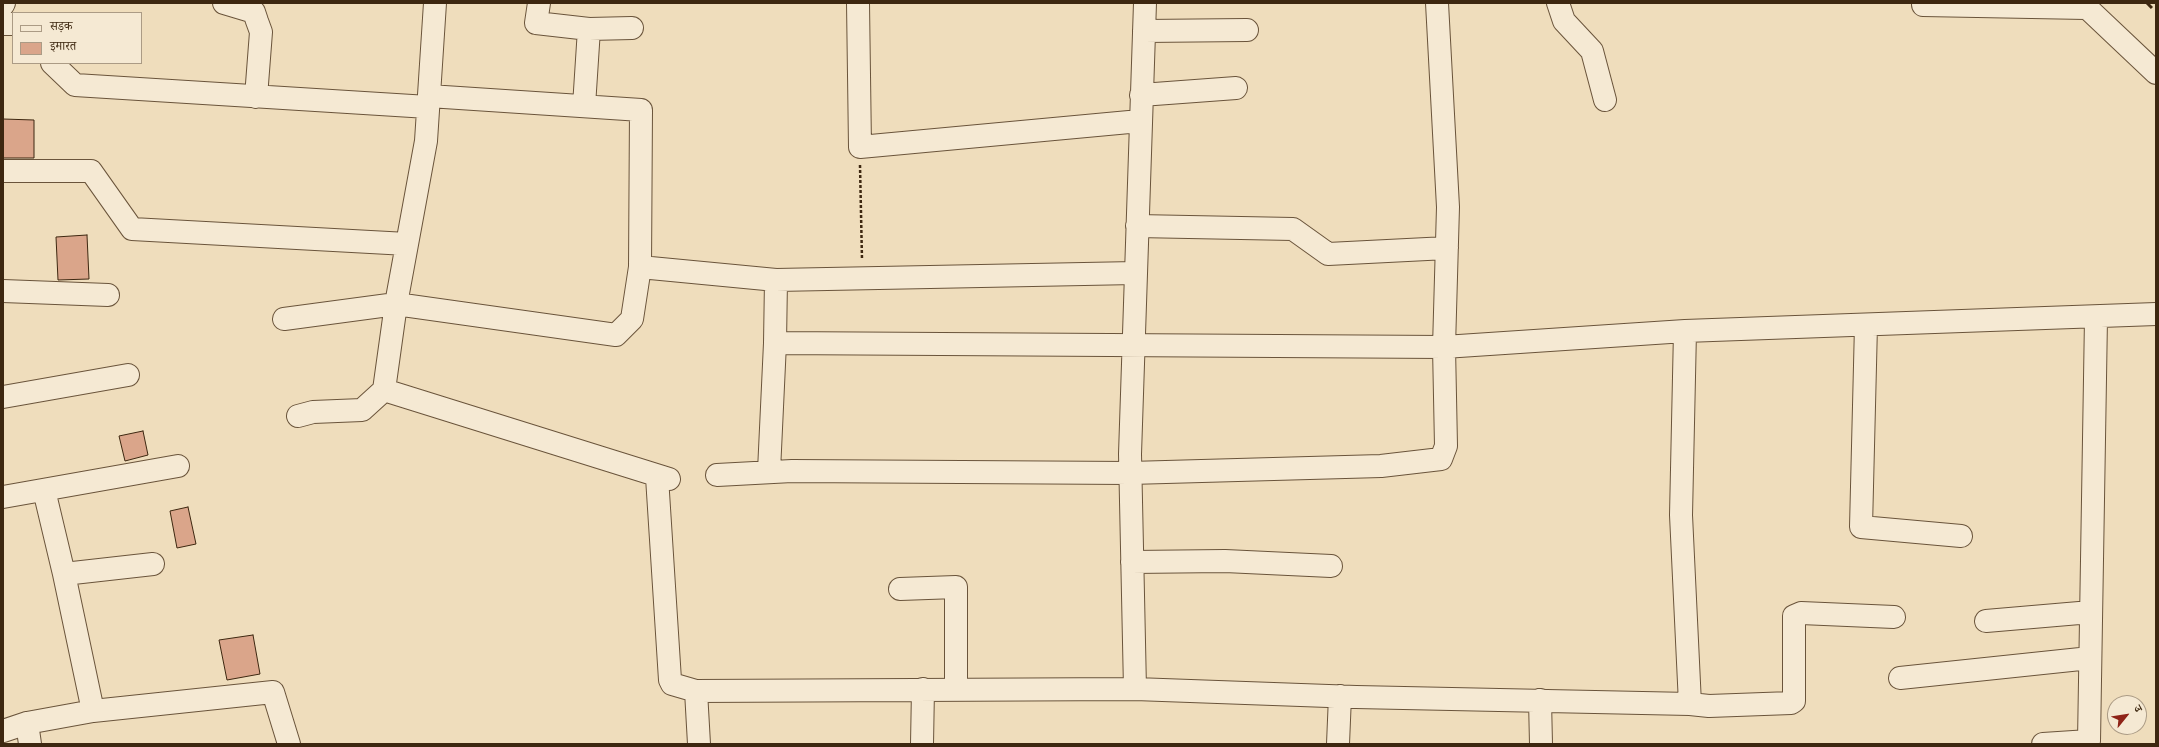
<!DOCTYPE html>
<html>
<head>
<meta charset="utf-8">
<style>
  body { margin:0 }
  #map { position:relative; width:2159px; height:747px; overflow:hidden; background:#efddbc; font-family:Vollkorn,"Noto Serif Devanagari",serif }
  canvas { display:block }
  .frame { position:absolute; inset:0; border:4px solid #3d2710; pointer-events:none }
  .legend { position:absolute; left:12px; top:12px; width:130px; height:52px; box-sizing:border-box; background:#f5e9d3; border:1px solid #ab9b85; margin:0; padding:5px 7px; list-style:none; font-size:12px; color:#3d2710 }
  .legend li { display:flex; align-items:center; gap:8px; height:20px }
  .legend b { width:20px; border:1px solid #ab9b85 }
  .north { position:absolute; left:2107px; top:695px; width:40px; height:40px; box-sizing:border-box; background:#f5e9d3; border:1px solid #ab9b85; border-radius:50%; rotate:60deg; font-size:11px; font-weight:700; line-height:16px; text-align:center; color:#3d2710 }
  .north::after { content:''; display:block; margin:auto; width:14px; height:18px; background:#8f2418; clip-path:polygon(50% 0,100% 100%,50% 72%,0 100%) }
</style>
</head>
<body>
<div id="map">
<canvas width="2159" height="747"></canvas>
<div class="frame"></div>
<ul class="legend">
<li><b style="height:5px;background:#f5e9d3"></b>सड़क</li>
<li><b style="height:11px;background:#daa58a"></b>इमारत</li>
</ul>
<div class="north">उ</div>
</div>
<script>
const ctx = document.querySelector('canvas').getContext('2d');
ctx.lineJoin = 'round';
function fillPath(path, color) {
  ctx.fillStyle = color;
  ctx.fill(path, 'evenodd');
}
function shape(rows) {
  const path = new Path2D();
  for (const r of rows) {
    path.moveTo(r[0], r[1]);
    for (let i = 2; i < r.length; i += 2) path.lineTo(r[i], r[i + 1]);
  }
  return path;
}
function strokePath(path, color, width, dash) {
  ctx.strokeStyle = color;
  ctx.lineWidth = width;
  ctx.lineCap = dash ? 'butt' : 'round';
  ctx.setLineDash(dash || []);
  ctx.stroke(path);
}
const building = shape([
  [3,119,34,120,34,158,3,158,3,119],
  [87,235,89,279,58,280,56,237,87,235],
  [143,431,148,455,125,461,119,436,143,431],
  [188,507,196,544,177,548,170,511,188,507],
  [253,635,260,674,227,680,219,640,253,635]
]);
fillPath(building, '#daa58a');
strokePath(building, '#3d2710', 1);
const minor = shape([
  [224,3,254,12,257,21,261,32,256,97],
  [435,3,426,141,396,304,384,390,669,479],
  [539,3,536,23,589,29,584,106],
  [858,3,860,147,1140,121],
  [1558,3,1564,21,1592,51,1605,100],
  [2082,3,2156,73],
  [3,5,4,3],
  [1923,5,2086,8],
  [3,24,13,24],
  [589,29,632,28],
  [1144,31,1247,30],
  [52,63,75,85,428,107],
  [1141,95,1236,88],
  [429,96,641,110,640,267],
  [3,171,91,171,132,229,407,244],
  [1137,226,1293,229,1328,254,1447,248],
  [3,291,108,295],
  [284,319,396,304,616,335,632,319,640,267,776,280],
  [1866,325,1861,527,1961,536],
  [775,343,776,280,1135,273],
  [3,397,128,375],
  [298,416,313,412,362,410,384,390],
  [769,471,775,343,1444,347,1685,331],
  [717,475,792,471,1130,473,1381,466,1441,459,1446,446,1444,347,1448,207,1437,3],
  [657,477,670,680,672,684,696,691],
  [44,490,64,574,93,711],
  [3,497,178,466],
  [1132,562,1225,561,1331,566],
  [64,574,153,564],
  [900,589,956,587,956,689],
  [1986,621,2091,612],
  [1900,678,2090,658],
  [1135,689,1356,697,1690,704,1681,515,1685,331,2156,314],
  [1540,700,1541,744],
  [1690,704,1709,706,1791,703,1794,701,1794,616,1801,613,1894,617],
  [27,723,30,744],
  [3,731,27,723,93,711,273,692,289,744],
  [699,744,696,691,1135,689,1130,454,1145,3],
  [922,744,923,689],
  [1338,744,1340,696],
  [2043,744,2089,741,2096,318]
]);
strokePath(minor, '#6a543b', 24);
strokePath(shape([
  [860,165,862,260]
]), '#3d2710', 2.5, [3, 2]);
strokePath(minor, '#f5e9d3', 22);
strokePath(shape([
  [2147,3,2156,12]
]), '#3d2710', 3, [7, 7]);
</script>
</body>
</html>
